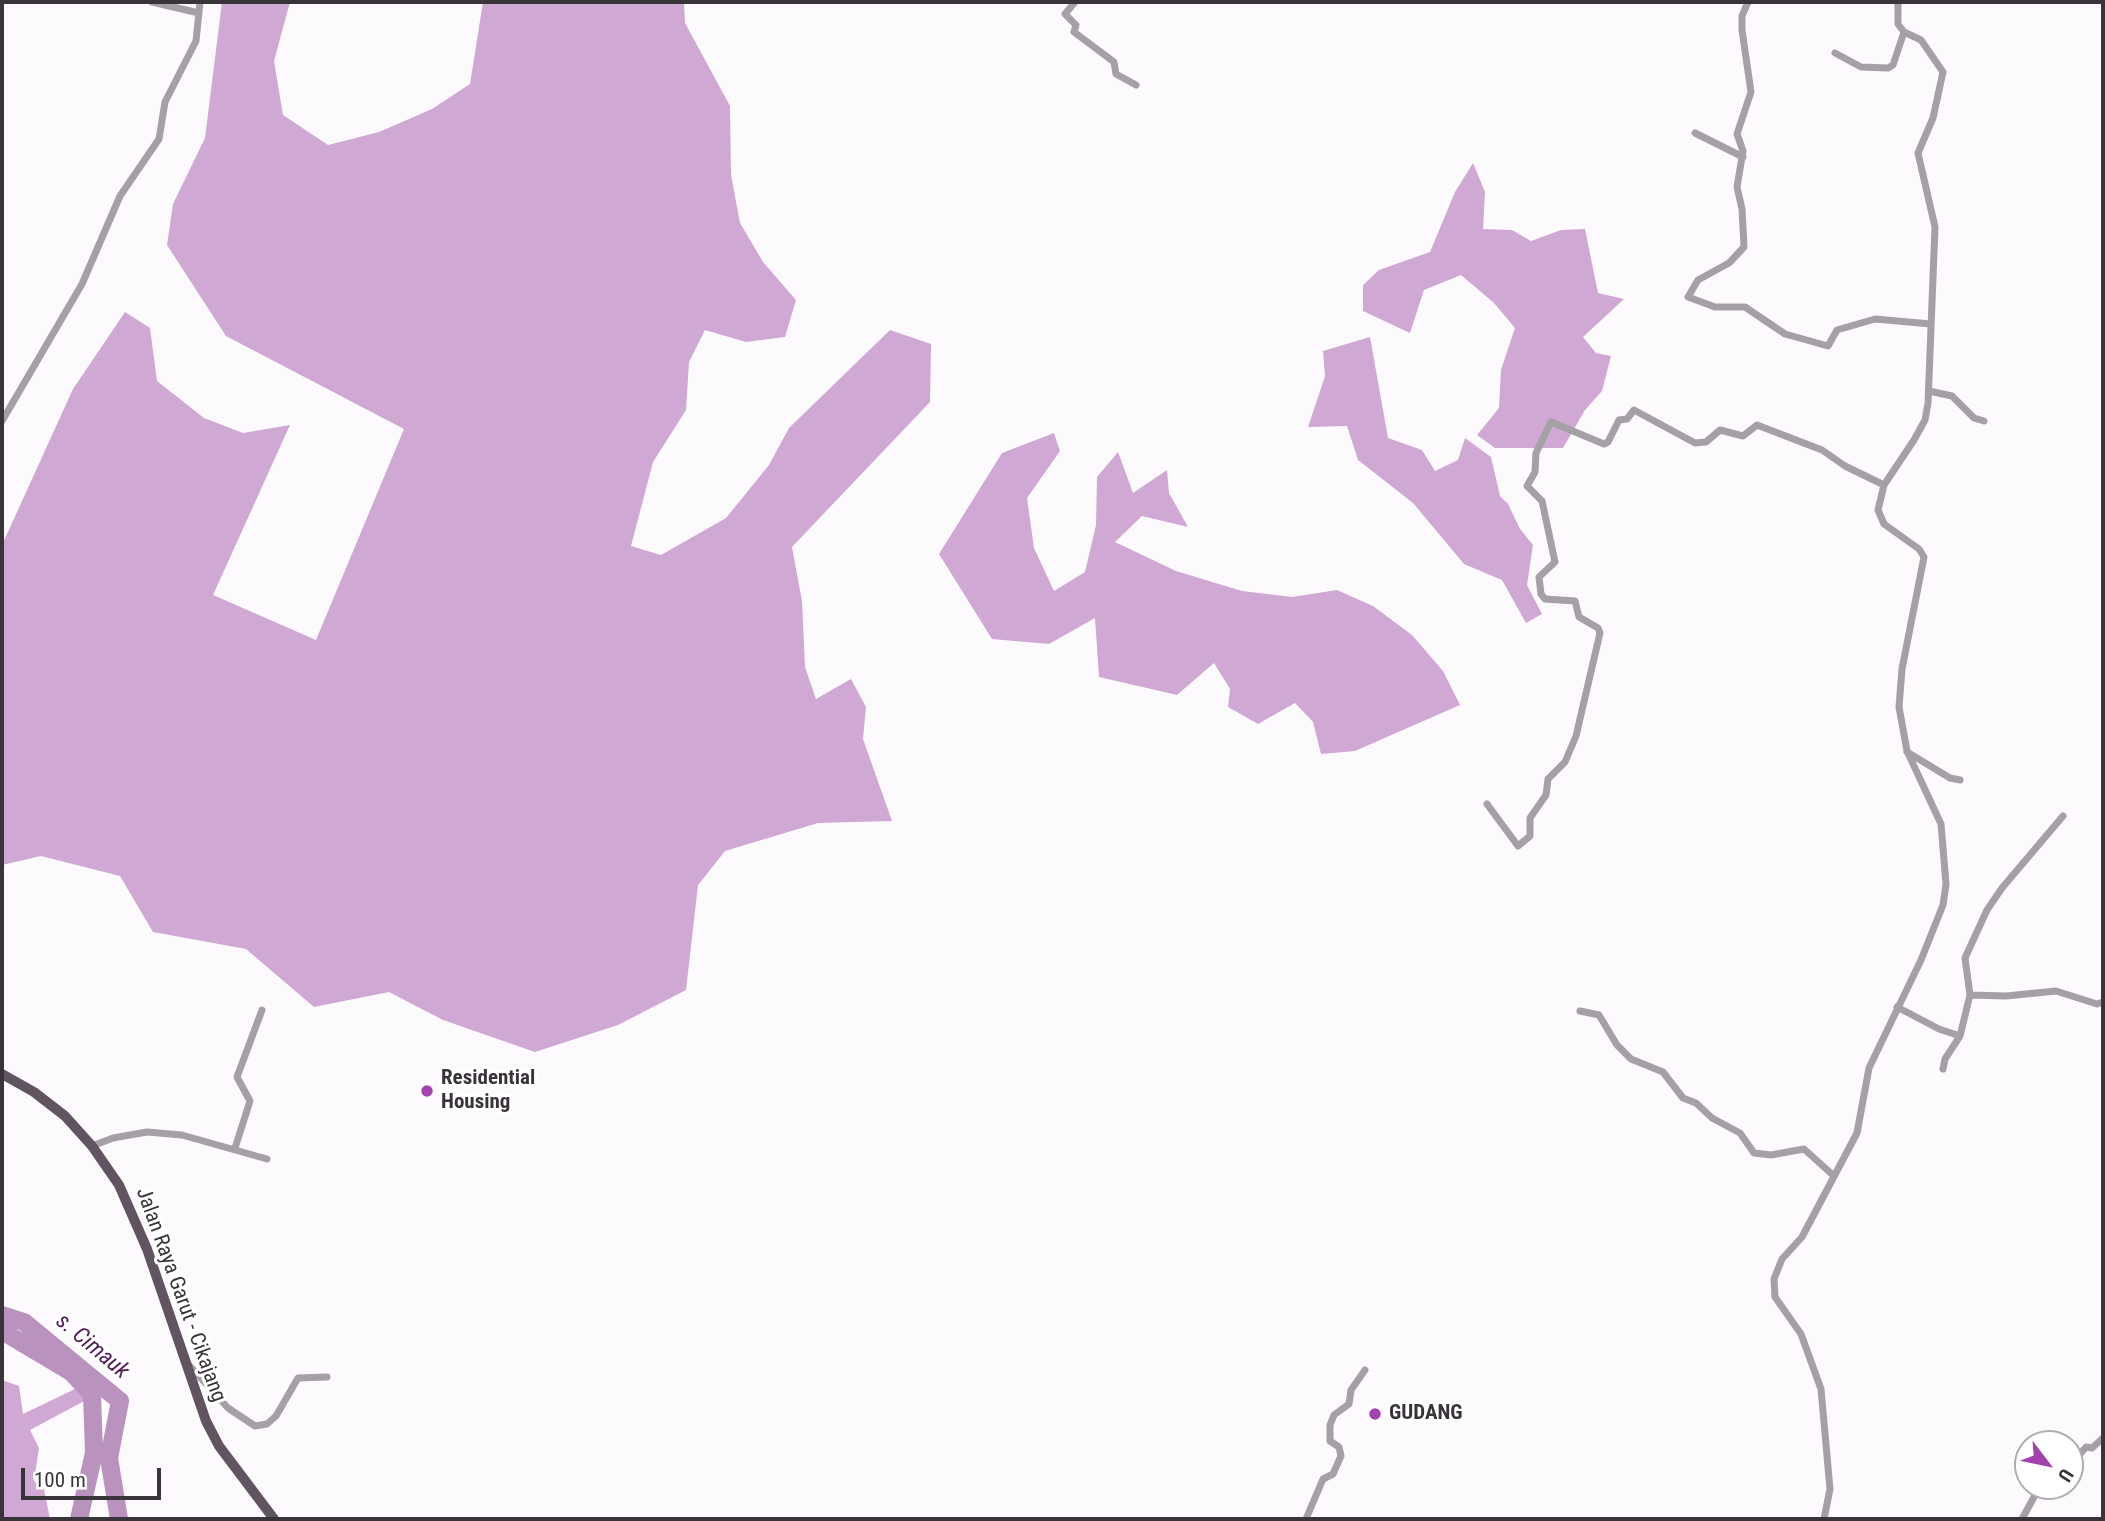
<!DOCTYPE html>
<html>
<head>
<meta charset="utf-8">
<style>
  body { margin:0 }
  #map { position:relative; width:2105px; height:1521px; overflow:hidden; background:#fdfafd; font-family:"Roboto Condensed",sans-serif }
  canvas { display:block }
  .frame { position:absolute; inset:0; border:4px solid #39333a; pointer-events:none }
  .north { position:absolute; left:2014px; top:1430px; width:70px; height:70px; box-sizing:border-box; background:#fff; border:2px solid #b0adb0; border-radius:50%; rotate:122deg; font-size:19px; font-weight:700; line-height:28px; text-align:center; color:#39333a }
  .north::after { content:''; display:block; margin:auto; width:24px; height:32px; background:#a244ad; clip-path:polygon(50% 0,100% 100%,50% 72%,0 100%) }
  .scale { position:absolute; left:21px; top:1468px; width:140px; height:32px; box-sizing:border-box; border:4px solid #39333a; border-top:0; padding-left:9px; font-size:21px; line-height:24px; white-space:nowrap; color:#39333a; -webkit-text-stroke:5px #fff; paint-order:stroke }
</style>
</head>
<body>
<div id="map">
<canvas width="2105" height="1521"></canvas>
<div class="frame"></div>
<div class="north">U</div>
<div class="scale">100 m</div>
</div>
<script>
const ctx = document.querySelector('canvas').getContext('2d');
ctx.lineJoin = 'round';
function fillPath(path, color) {
  ctx.fillStyle = color;
  ctx.fill(path, 'evenodd');
}
function shape(rows) {
  const path = new Path2D();
  for (const r of rows) {
    path.moveTo(r[0], r[1]);
    for (let i = 2; i < r.length; i += 2) path.lineTo(r[i], r[i + 1]);
  }
  return path;
}
function strokePath(path, color, width, dash) {
  ctx.strokeStyle = color;
  ctx.lineWidth = width;
  ctx.lineCap = dash ? 'butt' : 'round';
  ctx.setLineDash(dash || []);
  ctx.stroke(path);
}
function label(font, color, halo, rows, align = 'center') {
  ctx.font = font + ' "Roboto Condensed",sans-serif';
  ctx.lineWidth = 6;
  ctx.setLineDash([]);
  ctx.textBaseline = 'middle';
  ctx.strokeStyle = halo;
  ctx.fillStyle = color;
  for (const [text, x, y, turn = 0] of rows) {
    ctx.save();
    ctx.translate(x, y);
    ctx.rotate((+turn || 0) * Math.PI / 180);
    ctx.textAlign = isNaN(turn) ? turn : align;
    if (halo) ctx.strokeText(text, 0, 0);
    ctx.fillText(text, 0, 0);
    ctx.restore();
  }
}
fillPath(shape([
  [222,2,290,2,274,61,283,115,328,145,379,132,432,109,470,84,483,2,684,2,685,23,730,106,731,175,740,223,763,262,796,300,785,337,746,342,705,330,689,362,686,410,653,462,631,546,661,555,726,518,769,465,789,428,890,330,931,344,930,402,792,547,802,601,805,667,816,699,851,679,866,707,863,739,892,821,818,823,725,851,698,885,686,990,618,1025,535,1052,443,1020,389,992,314,1007,246,949,153,932,120,876,41,856,2,865,2,545,73,389,125,312,150,328,157,381,204,418,243,433,290,425,213,595,316,640,404,429,226,336,167,245,173,204,205,138],
  [1473,163,1485,192,1483,229,1512,230,1531,241,1561,230,1585,229,1598,293,1624,299,1583,337,1596,353,1611,356,1602,391,1585,410,1563,448,1495,448,1477,435,1499,408,1501,370,1515,328,1494,303,1461,275,1424,290,1410,333,1363,311,1363,285,1379,270,1430,252,1455,192],
  [1370,337,1388,438,1422,450,1435,471,1458,460,1465,438,1491,457,1500,496,1508,504,1520,529,1533,545,1527,585,1542,614,1526,623,1502,580,1464,564,1413,503,1358,460,1347,426,1308,427,1325,376,1323,351],
  [1054,433,1060,451,1027,498,1034,548,1054,591,1085,572,1096,525,1097,477,1118,452,1133,493,1167,470,1169,493,1188,527,1142,516,1115,542,1176,571,1242,591,1292,597,1337,590,1373,606,1412,635,1443,671,1460,705,1355,751,1321,754,1313,722,1295,703,1258,724,1228,707,1230,689,1214,663,1177,695,1099,677,1095,618,1049,644,992,639,939,554,1002,453],
  [2,1380,19,1386,23,1414,77,1388,88,1399,30,1430,39,1448,34,1481,44,1489,50,1519,2,1519]
]), '#cfa8d4');
strokePath(shape([
  [2,1315,24,1322,120,1401,109,1458,119,1519],
  [2,1331,71,1372,92,1394,94,1453,79,1519]
]), '#b992bd', 18);
strokePath(shape([
  [152,2,199,13],
  [1075,2,1065,14,1076,25,1074,32,1114,62,1116,74,1136,85],
  [1748,2,1742,16,1742,30,1751,92,1737,134,1743,151,1737,187,1742,209,1744,247,1729,263,1698,280,1688,297,1715,307,1745,307,1785,334,1828,346,1837,330,1875,319,1931,324],
  [1835,53,1861,67,1888,68,1893,65,1904,32],
  [1695,133,1743,157],
  [1929,391,1952,396,1974,418,1984,421],
  [2,421,82,284,120,196,159,139,165,102,196,41,200,2],
  [1907,752,1950,778,1960,780],
  [1487,804,1518,846,1530,836,1530,818,1546,795,1548,779,1565,762,1576,736,1600,633,1598,628,1579,617,1575,601,1545,599,1541,594,1539,577,1555,562,1542,501,1527,486,1535,472,1536,453,1551,422,1604,444,1608,442,1619,420,1627,419,1634,410,1695,443,1706,442,1720,430,1743,436,1757,425,1822,450,1845,466,1884,485],
  [1970,995,1965,958,1987,910,2002,888,2063,816],
  [1897,1007,1939,1029,1960,1036,1970,995,2006,996,2056,991,2097,1004,2103,1002],
  [1580,1011,1599,1015,1617,1045,1631,1059,1663,1072,1683,1098,1696,1103,1712,1118,1740,1133,1754,1153,1771,1155,1804,1149,1834,1176],
  [1943,1069,1945,1059,1960,1036],
  [92,1146,113,1138,147,1132,182,1135,267,1159],
  [235,1148,250,1101,237,1077,262,1010],
  [188,1364,228,1408,255,1426,267,1424,276,1416,298,1378,327,1377],
  [2070,1466,2086,1447,2092,1448,2103,1438],
  [1306,1519,1323,1479,1333,1474,1341,1456,1339,1447,1330,1441,1330,1425,1334,1415,1349,1404,1351,1390,1365,1370],
  [1824,1519,1830,1489,1821,1389,1801,1334,1775,1297,1774,1279,1782,1259,1802,1237,1857,1133,1869,1068,1921,960,1943,905,1946,884,1941,824,1907,751,1899,707,1902,669,1924,557,1919,549,1884,524,1878,510,1884,485,1914,440,1925,420,1928,403,1935,227,1918,153,1933,118,1943,72,1921,40,1904,32,1898,24,1898,2],
  [2022,1519,2040,1486]
]), '#a59fa6', 7);
strokePath(shape([
  [2,1074,34,1092,65,1116,92,1146,119,1185,147,1249,206,1421,219,1446,274,1519]
]), '#5f5460', 10);
for (const [x, y, r, color] of [
  [427,1091,7,"#a244ad"],
  [1375,1414,7,"#a244ad"]
]) {
  const dot = new Path2D();
  dot.arc(x, y, r, 0, 2 * Math.PI);
  ctx.fillStyle = color;
  ctx.fill(dot);
  strokePath(dot, '#fff', 2.5);
}
label('bold 21px', '#39333a', '#fff', [
  ["Residential",441,1079],
  ["Housing",441,1103],
  ["GUDANG",1389,1414]
], 'left');
label('21px', '#39333a', '#fff', [
  ["Jalan Raya Garut - Cikajang",180,1295,70]
]);
label('italic 23px', '#522258', '#fff', [
  ["s. Cimauk",92,1347,40]
]);
</script>
</body>
</html>
